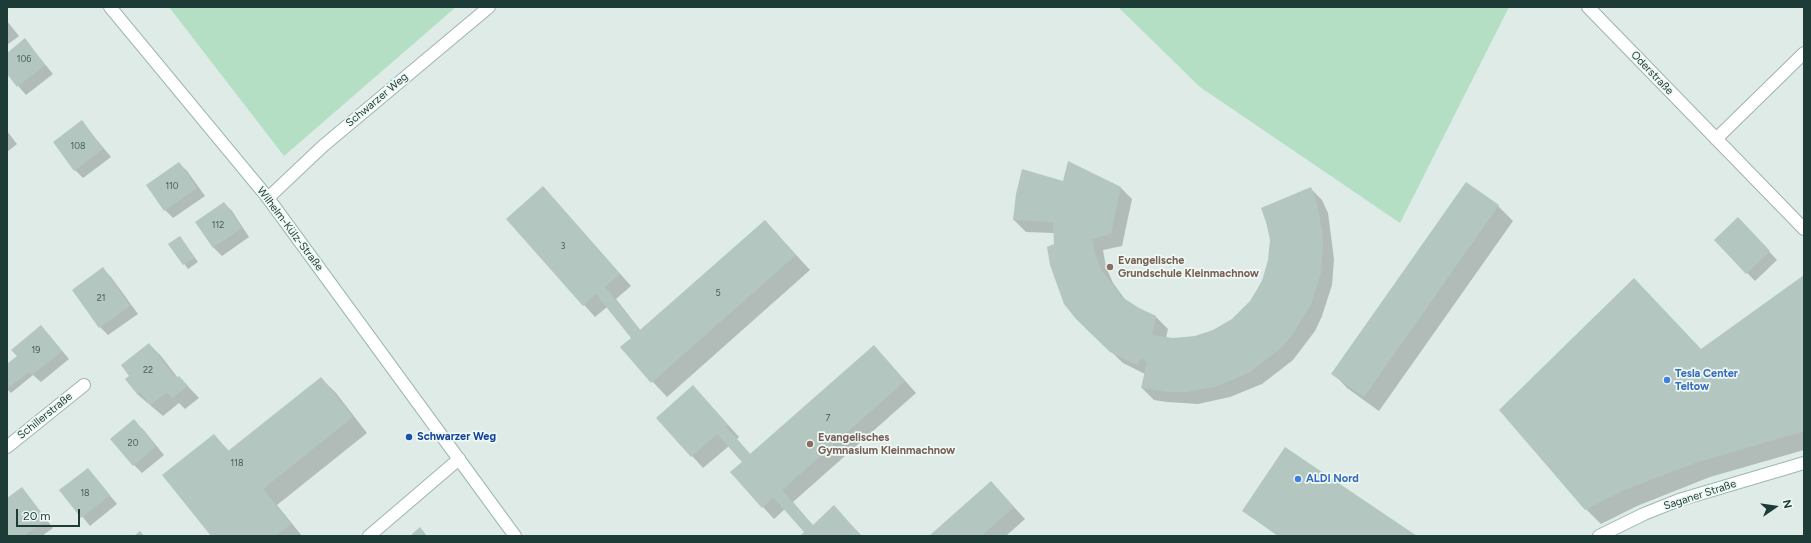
<!DOCTYPE html>
<html>
<head>
<meta charset="utf-8">
<style>
  body { margin:0 }
  #map { position:relative; width:1811px; height:543px; overflow:hidden; background:#deebe7; font-family:Figtree,sans-serif }
  canvas { display:block }
  .frame { position:absolute; inset:0; border:8px solid #1e3c37; pointer-events:none }
  .north { position:absolute; left:1755px; top:487px; width:40px; height:40px; -webkit-text-stroke:3px #eef8f4; paint-order:stroke; rotate:77deg; font-size:11px; font-weight:700; line-height:16px; text-align:center; color:#1e3c37 }
  .north::after { content:''; display:block; margin:auto; width:14px; height:18px; background:#1e3c37; clip-path:polygon(50% 0,100% 100%,50% 72%,0 100%) }
  .scale { position:absolute; left:16px; top:509px; width:64px; height:18px; box-sizing:border-box; border:2px solid #1e3c37; border-top:0; padding-left:5px; font-size:12px; line-height:14px; white-space:nowrap; color:#1e3c37; -webkit-text-stroke:3px #eef8f4; paint-order:stroke }
</style>
</head>
<body>
<div id="map">
<canvas width="1811" height="543"></canvas>
<div class="frame"></div>
<div class="north">N</div>
<div class="scale">20 m</div>
</div>
<script>
const ctx = document.querySelector('canvas').getContext('2d');
ctx.lineJoin = 'round';
function fillPath(path, color) {
  ctx.fillStyle = color;
  ctx.fill(path, 'evenodd');
}
function shape(rows) {
  const path = new Path2D();
  for (const r of rows) {
    path.moveTo(r[0], r[1]);
    for (let i = 2; i < r.length; i += 2) path.lineTo(r[i], r[i + 1]);
  }
  return path;
}
function strokePath(path, color, width, dash) {
  ctx.strokeStyle = color;
  ctx.lineWidth = width;
  ctx.lineCap = dash ? 'butt' : 'round';
  ctx.setLineDash(dash || []);
  ctx.stroke(path);
}
function label(font, color, halo, rows, align = 'center') {
  ctx.font = font + ' Figtree,sans-serif';
  ctx.lineWidth = 3.5;
  ctx.setLineDash([]);
  ctx.textBaseline = 'middle';
  ctx.strokeStyle = halo;
  ctx.fillStyle = color;
  for (const [text, x, y, turn = 0] of rows) {
    ctx.save();
    ctx.translate(x, y);
    ctx.rotate((+turn || 0) * Math.PI / 180);
    ctx.textAlign = isNaN(turn) ? turn : align;
    if (halo) ctx.strokeText(text, 0, 0);
    ctx.fillText(text, 0, 0);
    ctx.restore();
  }
}
fillPath(shape([
  [169,7,456,7,284,156],
  [1118,7,1509,7,1400,223,1200,87]
]), '#b4dfc4');
fillPath(shape([
  [7,21,19,36,7,45],
  [25,40,53,74,26,95,7,73,7,54],
  [82,122,111,157,83,178,75,170],
  [7,131,17,144,7,152],
  [179,163,187,171,205,196,173,218,165,210],
  [1064,182,1120,187,1132,199,1122,246,1103,250,1106,267,1113,283,1127,302,1138,309,1156,317,1168,329,1166,338,1173,339,1195,337,1214,331,1233,320,1251,302,1310,188,1322,200,1328,213,1334,259,1332,285,1322,316,1315,331,1293,360,1262,384,1230,397,1198,404,1167,402,1154,400,1142,388,1145,374,1123,363,1076,318,1055,245,1054,233,1026,232,1014,220,1017,194],
  [1466,183,1498,206,1513,221,1379,411,1347,388,1333,373],
  [554,199,631,286,616,299,641,331,765,221,810,270,667,397,621,348,632,338,607,307,595,317,507,219],
  [224,203,232,211,249,237,222,256,214,248,196,222],
  [1746,227,1777,260,1755,281,1715,240],
  [180,237,198,262,188,269,170,244],
  [103,269,111,277,138,314,108,335,100,327],
  [1804,277,1804,450,1710,477,1637,506,1601,524,1586,509],
  [49,335,69,359,41,382,33,375,11,393,7,389,7,365],
  [149,344,161,356,178,378,179,377,199,398,185,409,179,403,163,416,137,394,131,376],
  [885,358,916,393,793,502,813,526,834,507,862,536,802,536,806,532,785,509,774,519,763,507,743,462,729,446,703,468,658,418,704,398,739,437,737,439,751,455],
  [321,378,336,393,367,433,277,505,302,536,212,536,214,435,229,451],
  [142,428,164,455,142,473,134,465],
  [88,469,117,504,90,526,61,490],
  [991,482,1025,519,1006,536,931,536],
  [22,488,53,528,42,536,9,536,7,534,7,499],
  [1243,511,1415,536,1278,536]
]), '#0003');
fillPath(shape([
  [25,38,45,65,17,87,7,74,7,53],
  [82,120,103,149,74,171,53,142],
  [1068,161,1121,187,1111,234,1092,239,1095,254,1101,270,1122,297,1139,308,1156,316,1152,335,1173,338,1195,336,1213,330,1232,319,1250,301,1262,281,1268,260,1270,240,1266,222,1261,208,1311,187,1316,200,1322,230,1323,246,1321,273,1311,304,1293,334,1281,348,1250,372,1218,386,1186,392,1170,392,1141,388,1147,362,1141,358,1137,365,1110,352,1076,319,1064,304,1050,265,1047,247,1054,244,1053,222,1013,220,1016,194,1022,169,1063,181],
  [179,162,197,188,164,211,146,185],
  [1466,182,1499,205,1364,397,1331,374],
  [543,186,620,274,605,287,640,330,765,220,796,255,651,383,620,347,631,338,596,294,583,306,506,219],
  [224,202,242,228,213,248,195,222],
  [1738,217,1770,251,1746,274,1714,240],
  [180,236,195,258,183,265,168,244],
  [103,267,130,306,99,328,72,290],
  [1804,275,1804,431,1695,463,1622,491,1585,510,1499,410,1634,278,1701,349],
  [41,325,62,351,32,375,29,372,7,389,7,364,17,356,11,350],
  [149,343,176,378,179,376,188,386,172,398,167,392,150,405,140,392,137,394,125,379,129,376,121,365],
  [874,345,905,381,782,490,813,525,834,505,861,536,800,536,804,532,773,497,762,508,730,472,742,462,717,434,691,457,656,418,693,385,728,425,726,427,750,454],
  [321,377,353,417,263,489,291,524,275,536,211,536,162,475,214,434,228,451],
  [134,419,156,446,133,466,110,439],
  [1285,447,1417,536,1279,536,1242,511],
  [88,468,110,495,81,518,59,490],
  [991,481,1014,507,981,536,929,536],
  [22,487,46,519,24,536,8,536,7,498],
  [420,527,427,536,410,536],
  [140,531,144,536,134,536]
]), '#b3c6c0');
const street = shape([
  [1588,7,1804,229],
  [1716,139,1804,53],
  [268,198,323,146,489,7],
  [7,447,84,385],
  [369,536,459,459]
]);
const secondary = shape([
  [110,7,268,198,515,536],
  [1599,536,1644,514,1679,500,1804,463]
]);
strokePath(street, '#a1b3af', 14);
strokePath(secondary, '#9cb8b1', 14);
strokePath(street, '#fff', 12);
strokePath(secondary, '#fff', 12);
for (const [x, y, r, color] of [
  [1110,267,4,"#8d6e63"],
  [1667,380,4,"#3f7fe0"],
  [409,437,4,"#1a4fb4"],
  [810,444,4,"#8d6e63"],
  [1298,479,4,"#3f7fe0"]
]) {
  const dot = new Path2D();
  dot.arc(x, y, r, 0, 2 * Math.PI);
  ctx.fillStyle = color;
  ctx.fill(dot);
  strokePath(dot, '#eef8f4', 1.5);
}
label('9px', '#435e59', null, [
  ["106",24,59],
  ["108",78,146],
  ["110",172,186],
  ["112",218,225],
  ["3",563,246],
  ["5",718,293],
  ["21",101,298],
  ["19",36,350],
  ["22",148,370],
  ["7",828,418],
  ["20",133,443],
  ["118",237,463],
  ["18",85,493]
]);
label('11px', '#1e3c37', '#eef8f4', [
  ["Oderstraße",1652,73,46],
  ["Schwarzer Weg",377,100,-40],
  ["Wilhelm-Külz-Straße",290,229,53],
  ["Schillerstraße",45,416,-39],
  ["Saganer Straße",1700,495,-18]
]);
label('bold 11px', '#785e54', '#eef8f4', [
  ["Evangelische",1118,261],
  ["Grundschule Kleinmachnow",1118,274],
  ["Evangelisches",818,438],
  ["Gymnasium Kleinmachnow",818,451]
], 'left');
label('bold 11px', '#366cbe', '#eef8f4', [
  ["Tesla Center",1675,374],
  ["Teltow",1675,387],
  ["ALDI Nord",1306,479]
], 'left');
label('bold 11px', '#164399', '#eef8f4', [
  ["Schwarzer Weg",417,437]
], 'left');
</script>
</body>
</html>
